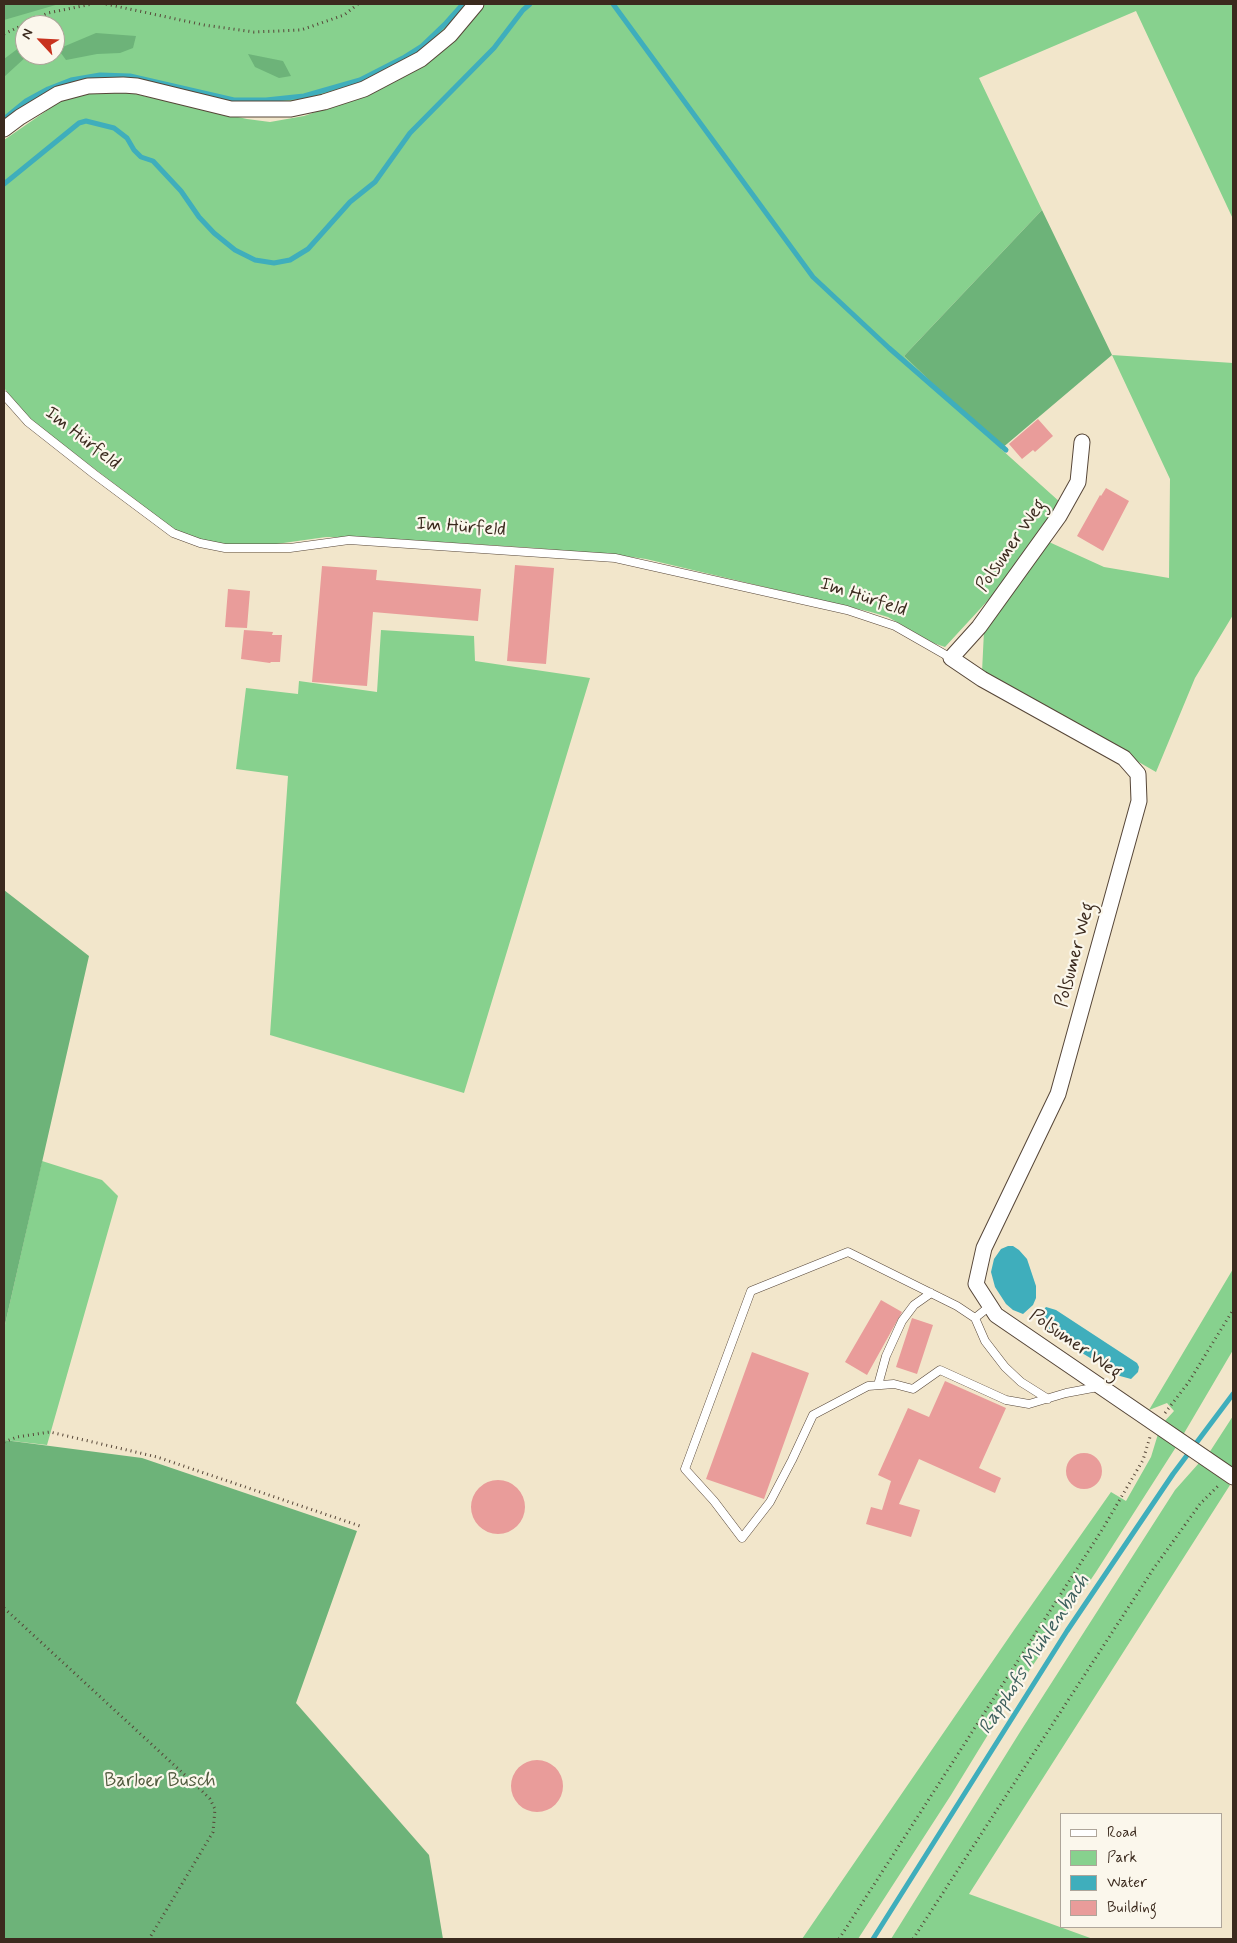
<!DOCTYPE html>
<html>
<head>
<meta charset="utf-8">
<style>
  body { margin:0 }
  #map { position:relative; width:1237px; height:1943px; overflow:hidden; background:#f2e6cb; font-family:Mynerve,sans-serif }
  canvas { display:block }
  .frame { position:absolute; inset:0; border:5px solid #3b2a1e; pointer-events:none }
  .legend { position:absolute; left:1060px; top:1813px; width:162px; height:115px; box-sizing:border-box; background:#fbf7ec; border:1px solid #aea59a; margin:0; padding:6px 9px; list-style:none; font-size:15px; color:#3b2a1e }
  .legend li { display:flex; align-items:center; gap:10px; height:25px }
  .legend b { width:25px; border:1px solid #aea59a }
  .north { position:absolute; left:15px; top:15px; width:50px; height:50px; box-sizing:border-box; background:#fbf7ec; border:1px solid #aea59a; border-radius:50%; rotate:295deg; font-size:14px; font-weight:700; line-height:20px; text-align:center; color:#3b2a1e }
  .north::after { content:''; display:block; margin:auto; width:18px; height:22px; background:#c8321e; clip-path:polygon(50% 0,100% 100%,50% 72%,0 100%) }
</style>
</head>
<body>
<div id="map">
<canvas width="1237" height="1943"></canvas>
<div class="frame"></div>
<ul class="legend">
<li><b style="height:6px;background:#fff"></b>Road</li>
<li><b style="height:14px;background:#87d18e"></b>Park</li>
<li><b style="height:14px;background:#3faebc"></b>Water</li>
<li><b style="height:14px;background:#e99c9a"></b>Building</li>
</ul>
<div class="north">N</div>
</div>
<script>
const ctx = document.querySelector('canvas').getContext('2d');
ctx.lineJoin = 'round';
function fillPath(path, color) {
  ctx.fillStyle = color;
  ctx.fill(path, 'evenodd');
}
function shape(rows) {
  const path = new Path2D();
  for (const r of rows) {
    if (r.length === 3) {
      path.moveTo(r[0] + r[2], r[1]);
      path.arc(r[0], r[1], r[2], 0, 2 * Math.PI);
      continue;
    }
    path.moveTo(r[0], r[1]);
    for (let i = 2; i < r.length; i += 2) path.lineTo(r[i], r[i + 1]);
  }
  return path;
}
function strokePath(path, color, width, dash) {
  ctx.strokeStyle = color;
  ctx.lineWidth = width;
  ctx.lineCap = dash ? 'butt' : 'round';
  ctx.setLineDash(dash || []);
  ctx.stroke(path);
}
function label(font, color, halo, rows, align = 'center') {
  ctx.font = font + ' Mynerve,sans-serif';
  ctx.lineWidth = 4.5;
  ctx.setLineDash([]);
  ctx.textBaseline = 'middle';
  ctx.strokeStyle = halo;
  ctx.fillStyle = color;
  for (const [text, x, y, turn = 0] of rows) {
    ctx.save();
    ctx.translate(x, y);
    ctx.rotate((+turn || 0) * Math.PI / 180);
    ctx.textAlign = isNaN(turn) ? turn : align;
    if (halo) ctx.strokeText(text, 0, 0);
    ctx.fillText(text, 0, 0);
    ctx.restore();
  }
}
fillPath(shape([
  [4,4,469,4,453,23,421,51,379,76,323,97,268,104,225,103,92,79,4,125],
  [25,25,55,25,55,55,25,55],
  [483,4,1233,4,1233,219,1136,11,979,78,1042,210,904,356,1001,449,1061,503,1038,537,1104,567,1169,578,1170,479,1112,355,1233,363,1233,615,1195,678,1156,772,982,672,984,631,991,597,945,647,933,643,888,617,871,612,646,559,624,556,535,548,375,538,326,537,262,546,220,544,185,535,175,530,33,422,16,403,4,388,4,140,65,98,91,89,117,90,247,119,270,122,304,116,356,98,412,72,444,49],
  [381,630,474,636,475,661,590,678,464,1093,270,1035,288,776,236,769,246,688,298,694,299,681,377,692],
  [42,1161,102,1180,118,1196,47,1445,4,1440,4,1329],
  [1233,1269,1233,1350,1183,1435,1163,1423,1174,1411,1167,1403,1149,1410],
  [1233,1416,1233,1467,1224,1464,1209,1453],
  [1158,1434,1176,1447,1096,1572,1008,1702,951,1795,858,1939,802,1939,1014,1630,1111,1492,1126,1501,1151,1457],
  [1199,1463,1230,1485,969,1894,1093,1939,891,1939,1020,1732,1175,1490]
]), '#87d18e');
fillPath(shape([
  [4,4,59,4,4,20],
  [96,33,136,36,133,48,120,53,97,54,66,60,58,49],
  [20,47,25,47,25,55,28,55,4,77,4,59],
  [248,54,283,61,291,76,279,78,255,67],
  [1042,210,1112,355,1001,449,904,356],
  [4,890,89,956,4,1329],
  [4,1440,142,1458,357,1531,296,1703,429,1855,443,1939,4,1939]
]), '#6db379');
fillPath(shape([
  [1008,1246,1013,1246,1019,1250,1027,1259,1036,1286,1036,1298,1033,1305,1023,1314,1013,1310,1006,1304,995,1287,991,1272,994,1259,1001,1249],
  [1046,1307,1056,1310,1137,1363,1139,1367,1138,1372,1131,1379,1120,1376,1054,1336,1039,1322,1037,1317]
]), '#3faebc');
strokePath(shape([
  [613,4,813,277,889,348,1006,450],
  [4,119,26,101,48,89,71,80,100,75,130,76,234,100,266,100,304,96,360,80,403,58,422,46,446,23,463,4],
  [4,184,79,123,86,121,114,128,127,138,134,150,141,157,153,161,181,191,199,217,214,233,235,250,255,260,274,263,290,260,308,249,350,202,375,182,410,133,494,48,523,10,530,4],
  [873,1939,1067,1631,1173,1474,1233,1394]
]), '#3faebc', 5);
fillPath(shape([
  [1038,419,1053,436,1035,452,1033,450,1022,459,1009,444],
  [1106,488,1129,501,1103,551,1077,536,1100,495,1101,496],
  [515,565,554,568,546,664,507,661],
  [322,566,377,570,376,580,481,589,478,621,373,612,367,686,312,682],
  [228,589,250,591,247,628,225,627],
  [244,630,273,632,272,635,282,635,280,662,271,662,270,663,241,659],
  [881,1300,902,1312,867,1375,845,1362],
  [912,1318,933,1325,917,1374,896,1367],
  [752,1352,809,1373,764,1499,706,1479],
  [945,1381,1006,1408,979,1468,1001,1478,995,1493,919,1459,899,1504,920,1510,911,1537,866,1524,871,1507,882,1510,891,1481,878,1475,908,1408,929,1417],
  [1084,1471,18],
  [498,1507,27],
  [537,1786,26]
]), '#e99c9a');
const lane = shape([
  [4,395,28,422,94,474,173,533,200,543,225,548,290,548,349,540,615,558,847,610,895,626,951,658],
  [990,1306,975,1318,957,1306,848,1252,751,1291,685,1469,714,1501,742,1538,770,1502,792,1460,813,1415,868,1386,894,1384,913,1389,940,1370,1006,1400,1029,1404,1066,1393,1098,1387],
  [975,1318,985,1341,1005,1367,1021,1382,1048,1399],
  [878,1385,886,1356,902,1321,914,1305,931,1293]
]);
const street = shape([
  [4,129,20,117,58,94,88,86,123,85,137,86,231,109,291,109,324,102,364,89,421,59,450,35,476,4],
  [1082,442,1078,482,1059,516,979,627,951,658,982,679,1124,758,1138,774,1139,801,1058,1094,984,1248,976,1284,996,1315,1233,1477]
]);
strokePath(lane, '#564638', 9);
strokePath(street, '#564638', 17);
strokePath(shape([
  [106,4,204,25,254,32,301,30,344,15,358,4],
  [4,34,48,13,92,4],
  [1165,1413,1188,1383,1233,1310],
  [4,1442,17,1437,50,1432,157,1457,360,1526],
  [4,1608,200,1789,210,1799,215,1809,213,1832,149,1939],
  [839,1939,1102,1530,1143,1460,1150,1437],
  [913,1939,1154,1568,1200,1504,1220,1484]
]), '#564638', 3, [1, 4]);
strokePath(lane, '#fff', 8);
strokePath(street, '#fff', 15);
label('19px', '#3b2a1e', '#fbf7ec', [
  ["Im Hürfeld",82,439,38],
  ["Im Hürfeld",461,528,4],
  ["Polsumer Weg",1012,546,-55],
  ["Im Hürfeld",863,598,18],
  ["Polsumer Weg",1076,955,-75],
  ["Polsumer Weg",1075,1345,35]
]);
label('19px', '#525c40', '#fbf7ec', [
  ["Barloer Busch",160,1782]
]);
label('italic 20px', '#3d5f5d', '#fbf7ec', [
  ["Rapphofs Mühlenbach",1035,1655,-57]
]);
</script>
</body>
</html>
